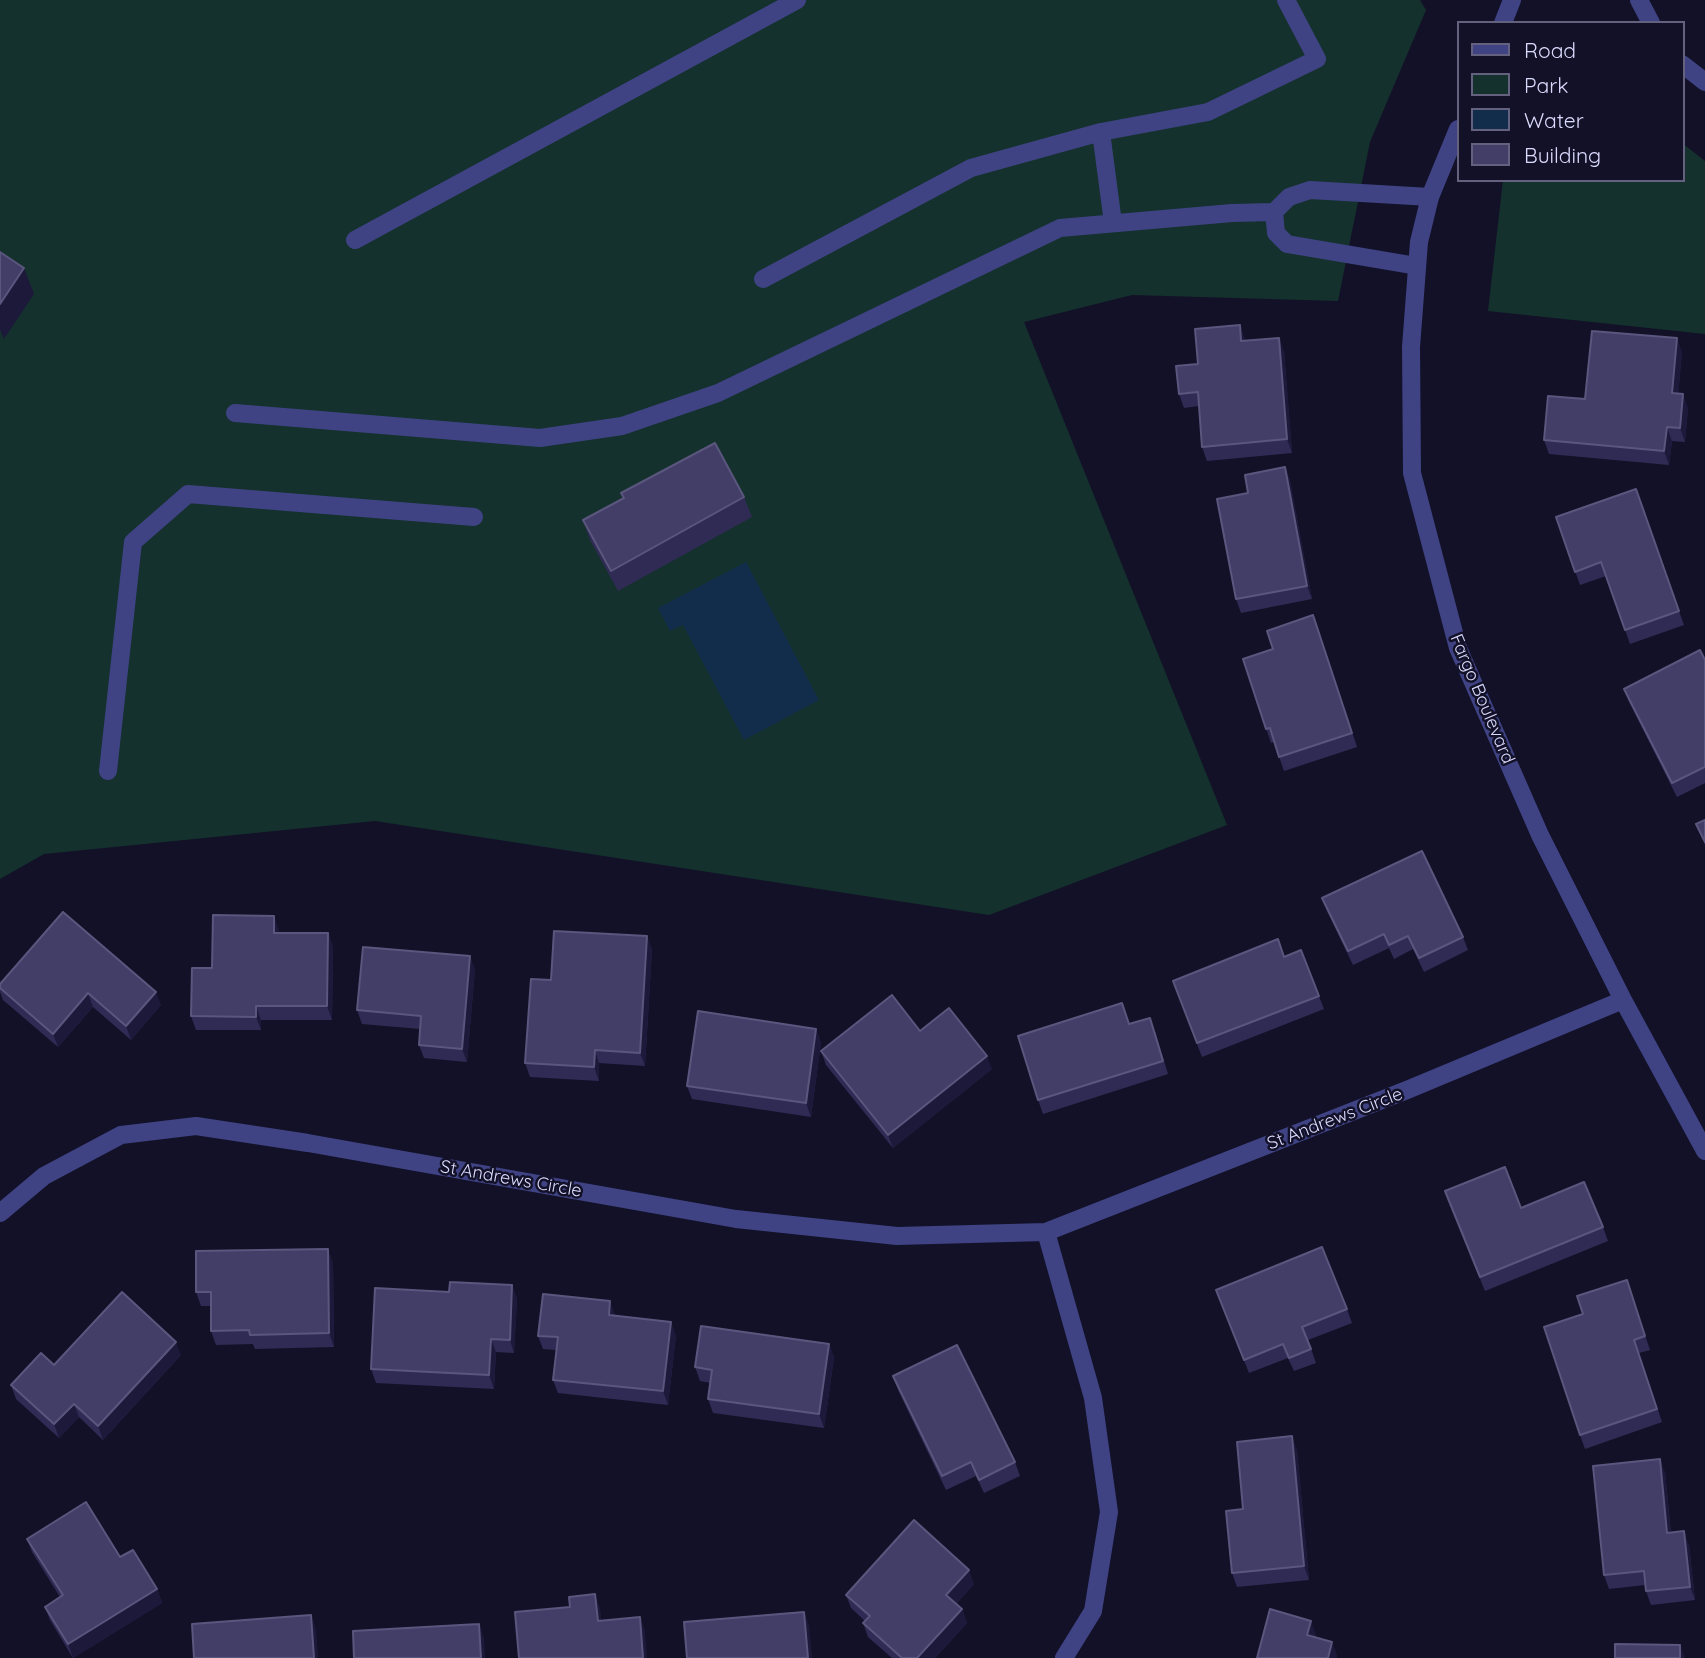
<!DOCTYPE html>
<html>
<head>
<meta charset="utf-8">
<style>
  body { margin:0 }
  #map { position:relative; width:1705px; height:1658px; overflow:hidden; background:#131128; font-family:Quicksand,sans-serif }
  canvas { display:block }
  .legend { position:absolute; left:1457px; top:21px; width:228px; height:161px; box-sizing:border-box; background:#131128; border:2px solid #63617d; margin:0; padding:9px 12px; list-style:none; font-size:21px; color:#dadafd }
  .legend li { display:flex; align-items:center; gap:14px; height:35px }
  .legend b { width:35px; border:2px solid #63617d }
</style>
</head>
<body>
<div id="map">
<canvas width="1705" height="1658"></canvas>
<ul class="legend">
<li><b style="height:9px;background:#3f4384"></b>Road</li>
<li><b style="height:19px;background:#14312d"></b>Park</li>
<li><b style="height:19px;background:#112d4b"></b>Water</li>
<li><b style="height:19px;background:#423e67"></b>Building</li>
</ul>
</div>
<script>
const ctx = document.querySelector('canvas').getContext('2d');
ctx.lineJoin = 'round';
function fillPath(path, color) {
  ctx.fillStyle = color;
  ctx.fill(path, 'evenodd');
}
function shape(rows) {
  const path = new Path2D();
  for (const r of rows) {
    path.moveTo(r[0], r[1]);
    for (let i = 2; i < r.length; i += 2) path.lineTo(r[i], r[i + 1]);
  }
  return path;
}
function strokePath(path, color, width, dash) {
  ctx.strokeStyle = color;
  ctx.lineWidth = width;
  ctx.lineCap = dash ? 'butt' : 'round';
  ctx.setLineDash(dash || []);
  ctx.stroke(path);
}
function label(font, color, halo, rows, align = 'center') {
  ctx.font = font + ' Quicksand,sans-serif';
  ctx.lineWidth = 5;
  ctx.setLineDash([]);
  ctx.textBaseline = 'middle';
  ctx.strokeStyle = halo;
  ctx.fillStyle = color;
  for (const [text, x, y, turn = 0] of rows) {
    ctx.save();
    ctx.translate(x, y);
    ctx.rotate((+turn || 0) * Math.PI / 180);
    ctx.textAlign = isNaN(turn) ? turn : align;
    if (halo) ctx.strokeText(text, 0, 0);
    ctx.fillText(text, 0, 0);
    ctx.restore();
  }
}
fillPath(shape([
  [0,0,1420,0,1426,10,1370,142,1338,301,1132,295,1024,322,1227,825,989,915,375,821,44,854,0,879],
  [1682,143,1705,161,1705,334,1488,311,1503,180,1682,180]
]), '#14312d');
fillPath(shape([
  [746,562,819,700,744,740,683,625,670,631,658,608]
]), '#112d4b');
strokePath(shape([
  [1639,0,1651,23],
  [1682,64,1705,82],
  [1113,223,1101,132,1208,112,1317,59,1286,0],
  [355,240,797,0],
  [1417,266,1287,244,1276,233,1274,212,1289,197,1310,190,1430,197],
  [763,279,971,168,1101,132],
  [235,413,540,438,622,426,718,393,1060,228,1232,213,1274,212],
  [108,771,133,542,188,494,474,517]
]), '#3f4384', 18);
strokePath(shape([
  [1503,23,1512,0],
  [1458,129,1430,197,1419,242,1411,347,1412,473,1458,648,1540,835,1623,1000,1705,1151],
  [0,1213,44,1176,121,1135,196,1126,308,1143,736,1219,897,1236,1046,1232,1093,1398,1109,1512,1093,1611,1064,1658],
  [1046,1232,1407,1090,1623,1000]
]), '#3f4384', 18);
fillPath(shape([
  [1245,339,1245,341,1284,351,1292,453,1207,461,1202,447,1199,406,1184,408,1179,394,1198,364],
  [1682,352,1678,394,1688,408,1685,442,1672,441,1669,465,1549,454,1544,440,1585,399],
  [1285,467,1290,481,1312,599,1241,613,1236,599,1248,493],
  [1636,489,1684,625,1630,644,1606,576,1580,585,1556,517],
  [621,493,744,497,752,517,618,591,590,540,583,520,623,498],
  [1318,628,1357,747,1284,771,1274,742,1271,743,1243,659,1273,649],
  [1705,660,1705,783,1677,797,1629,702,1624,689],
  [1705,820,1705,845,1696,824],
  [1322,898,1463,937,1468,950,1424,972,1413,949,1394,959,1389,948,1353,965,1327,911],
  [63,912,161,1005,131,1040,93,1007,58,1047,3,1000,0,992,0,984],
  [279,930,279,933,328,933,333,947,332,1020,261,1020,261,1030,196,1030,191,1016,212,968],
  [647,936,652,950,645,1066,599,1063,599,1081,530,1077,525,1063,551,980],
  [1301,950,1324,1009,1202,1057,1173,981,1284,957],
  [475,969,467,1062,424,1058,419,1045,420,1029,362,1024,357,1010],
  [1129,1024,1155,1031,1168,1074,1043,1114,1038,1100],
  [920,1031,992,1069,893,1148,826,1065,821,1051],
  [821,1042,811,1117,692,1099,687,1086],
  [1450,1205,1521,1208,1603,1227,1608,1241,1485,1291],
  [333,1263,334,1347,255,1349,253,1344,216,1345,211,1331,211,1306,201,1306,196,1292],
  [1627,1280,1650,1350,1639,1353,1662,1422,1585,1449,1580,1435,1583,1314],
  [512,1285,517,1299,514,1353,496,1352,494,1389,376,1383,371,1369,449,1292],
  [1221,1303,1347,1309,1352,1323,1308,1340,1316,1363,1294,1371,1288,1358,1249,1373],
  [615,1315,615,1316,676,1335,668,1405,558,1393,553,1380,556,1350,543,1349,538,1336],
  [829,1344,834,1358,824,1428,713,1413,708,1399,711,1383,700,1381,695,1367],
  [181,1355,103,1440,79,1417,59,1438,16,1399,11,1385,54,1365],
  [893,1376,1015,1462,1020,1476,984,1493,976,1476,946,1490,898,1390],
  [1297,1450,1309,1580,1237,1587,1232,1573,1243,1509],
  [1665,1472,1671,1533,1689,1545,1695,1600,1651,1605,1646,1591,1645,1585,1609,1589,1604,1575],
  [27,1539,120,1557,157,1589,162,1603,73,1658,50,1620,45,1607,60,1597,32,1552],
  [974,1584,956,1604,962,1609,967,1623,935,1658,892,1658,868,1637,863,1623,865,1621,851,1608,846,1595]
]), '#302b55');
fillPath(shape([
  [24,268,34,294,4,339,0,329,0,304],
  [1240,325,1245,339,1246,354,1241,341],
  [1279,338,1284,351,1292,453,1287,439],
  [1677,338,1682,352,1677,407,1672,393],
  [1683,394,1688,408,1685,442,1680,428],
  [1667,427,1672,441,1669,465,1664,451],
  [1285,467,1290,481,1312,599,1307,586],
  [274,916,279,930,279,946,274,933],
  [328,933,333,947,332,1020,327,1006],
  [647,936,652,950,645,1066,640,1053],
  [470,956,475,969,467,1062,462,1049],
  [156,992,161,1005,131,1040,126,1026],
  [88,993,93,1007,58,1047,53,1034],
  [256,1006,261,1020,261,1030,256,1017],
  [816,1029,821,1042,811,1117,806,1103],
  [595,1050,599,1063,599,1081,594,1067],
  [987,1056,992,1069,893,1148,888,1135],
  [328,1249,333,1263,334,1347,329,1333],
  [512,1285,517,1299,514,1353,510,1340],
  [610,1301,615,1315,614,1329,609,1315],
  [671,1322,676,1335,668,1405,663,1391],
  [491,1339,496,1352,494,1389,489,1375],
  [176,1342,181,1355,103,1440,98,1426],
  [829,1344,834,1358,824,1428,819,1414],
  [74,1404,79,1417,59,1438,54,1424],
  [1292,1436,1297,1450,1309,1580,1304,1566],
  [1660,1459,1665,1472,1672,1547,1667,1533],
  [1684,1531,1689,1545,1695,1600,1690,1587],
  [969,1570,974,1584,951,1609,946,1595],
  [157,1589,162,1603,73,1658,68,1644],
  [595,1594,600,1608,603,1634,598,1621],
  [962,1609,967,1623,935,1658,917,1658],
  [804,1612,809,1625,812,1658,808,1658],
  [311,1615,316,1629,318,1658,314,1658],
  [640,1617,645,1631,647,1658,643,1658],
  [1311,1621,1316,1635,1312,1649,1307,1635],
  [479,1624,484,1638,485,1658,481,1658],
  [1332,1642,1337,1655,1337,1658,1328,1658],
  [1680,1645,1685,1658,1680,1658]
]), '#1d193b');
const building = shape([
  [0,252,24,268,0,304,0,252],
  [1240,325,1241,341,1279,338,1287,439,1202,447,1198,392,1179,394,1176,366,1198,364,1195,329,1240,325],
  [1592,331,1677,338,1672,393,1683,394,1680,428,1667,427,1664,451,1544,440,1548,396,1585,399,1592,331],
  [715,443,744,497,611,571,583,520,624,498,621,493,715,443],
  [1285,467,1307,586,1236,599,1217,499,1248,493,1245,475,1285,467],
  [1636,489,1679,611,1625,630,1601,562,1575,572,1556,517,1636,489],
  [1313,615,1352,733,1279,757,1270,728,1266,729,1243,659,1273,649,1267,631,1313,615],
  [1700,650,1705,660,1705,767,1672,783,1624,689,1700,650],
  [1705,820,1705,842,1696,824,1705,820],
  [1422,851,1463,937,1419,958,1408,936,1389,945,1384,934,1348,951,1322,898,1422,851],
  [63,912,156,992,126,1026,88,993,53,1034,0,988,0,984,63,912],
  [213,915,274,916,274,933,328,933,327,1006,256,1006,256,1017,191,1016,192,968,212,968,213,915],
  [554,931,647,936,640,1053,595,1050,594,1067,525,1063,531,979,551,980,554,931],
  [1278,939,1284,957,1301,950,1319,996,1197,1043,1173,981,1278,939],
  [363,947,470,956,462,1049,419,1045,421,1016,357,1010,363,947],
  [892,995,920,1031,949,1008,987,1056,888,1135,821,1051,892,995],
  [1122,1003,1129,1024,1150,1018,1163,1061,1038,1100,1018,1036,1122,1003],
  [698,1011,816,1029,806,1103,687,1086,698,1011],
  [1505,1167,1521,1208,1584,1182,1603,1227,1480,1277,1445,1191,1505,1167],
  [1322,1247,1347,1309,1302,1327,1311,1349,1289,1358,1283,1344,1244,1360,1216,1290,1322,1247],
  [328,1249,329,1333,250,1335,249,1330,211,1331,211,1292,196,1292,196,1251,328,1249],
  [1627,1280,1645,1336,1634,1340,1657,1409,1580,1435,1544,1327,1583,1314,1577,1296,1627,1280],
  [450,1282,512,1285,510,1340,491,1339,489,1375,371,1369,375,1288,449,1292,450,1282],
  [122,1292,176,1342,98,1426,74,1404,54,1424,11,1385,41,1353,54,1365,122,1292],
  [543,1294,610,1301,609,1315,671,1322,663,1391,553,1380,558,1337,538,1336,543,1294],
  [701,1326,829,1344,819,1414,708,1399,712,1370,695,1367,701,1326],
  [957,1345,1015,1462,979,1480,971,1462,942,1476,893,1376,957,1345],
  [1292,1436,1304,1566,1232,1573,1226,1511,1243,1509,1237,1442,1292,1436],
  [1660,1459,1667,1533,1684,1531,1690,1587,1646,1591,1644,1571,1604,1575,1593,1466,1660,1459],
  [86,1502,120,1557,133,1550,157,1589,68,1644,45,1607,63,1595,27,1539,86,1502],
  [914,1520,969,1570,946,1595,962,1609,917,1658,902,1658,863,1623,870,1616,846,1595,914,1520],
  [595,1594,598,1621,640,1617,643,1658,519,1658,515,1612,570,1607,569,1597,595,1594],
  [1270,1609,1311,1621,1307,1635,1332,1642,1328,1658,1257,1658,1270,1609],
  [804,1612,808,1658,687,1658,684,1622,804,1612],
  [311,1615,314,1658,194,1658,192,1624,311,1615],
  [479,1624,481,1658,354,1658,353,1631,479,1624],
  [1615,1644,1680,1645,1680,1658,1615,1658,1615,1644]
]);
fillPath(building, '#423e67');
strokePath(building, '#5a567e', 2);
label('18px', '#dadafd', '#131128', [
  ["Fargo Boulevard",1482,699,67],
  ["St Andrews Circle",1335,1119,-21],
  ["St Andrews Circle",511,1179,10]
]);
</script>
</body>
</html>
